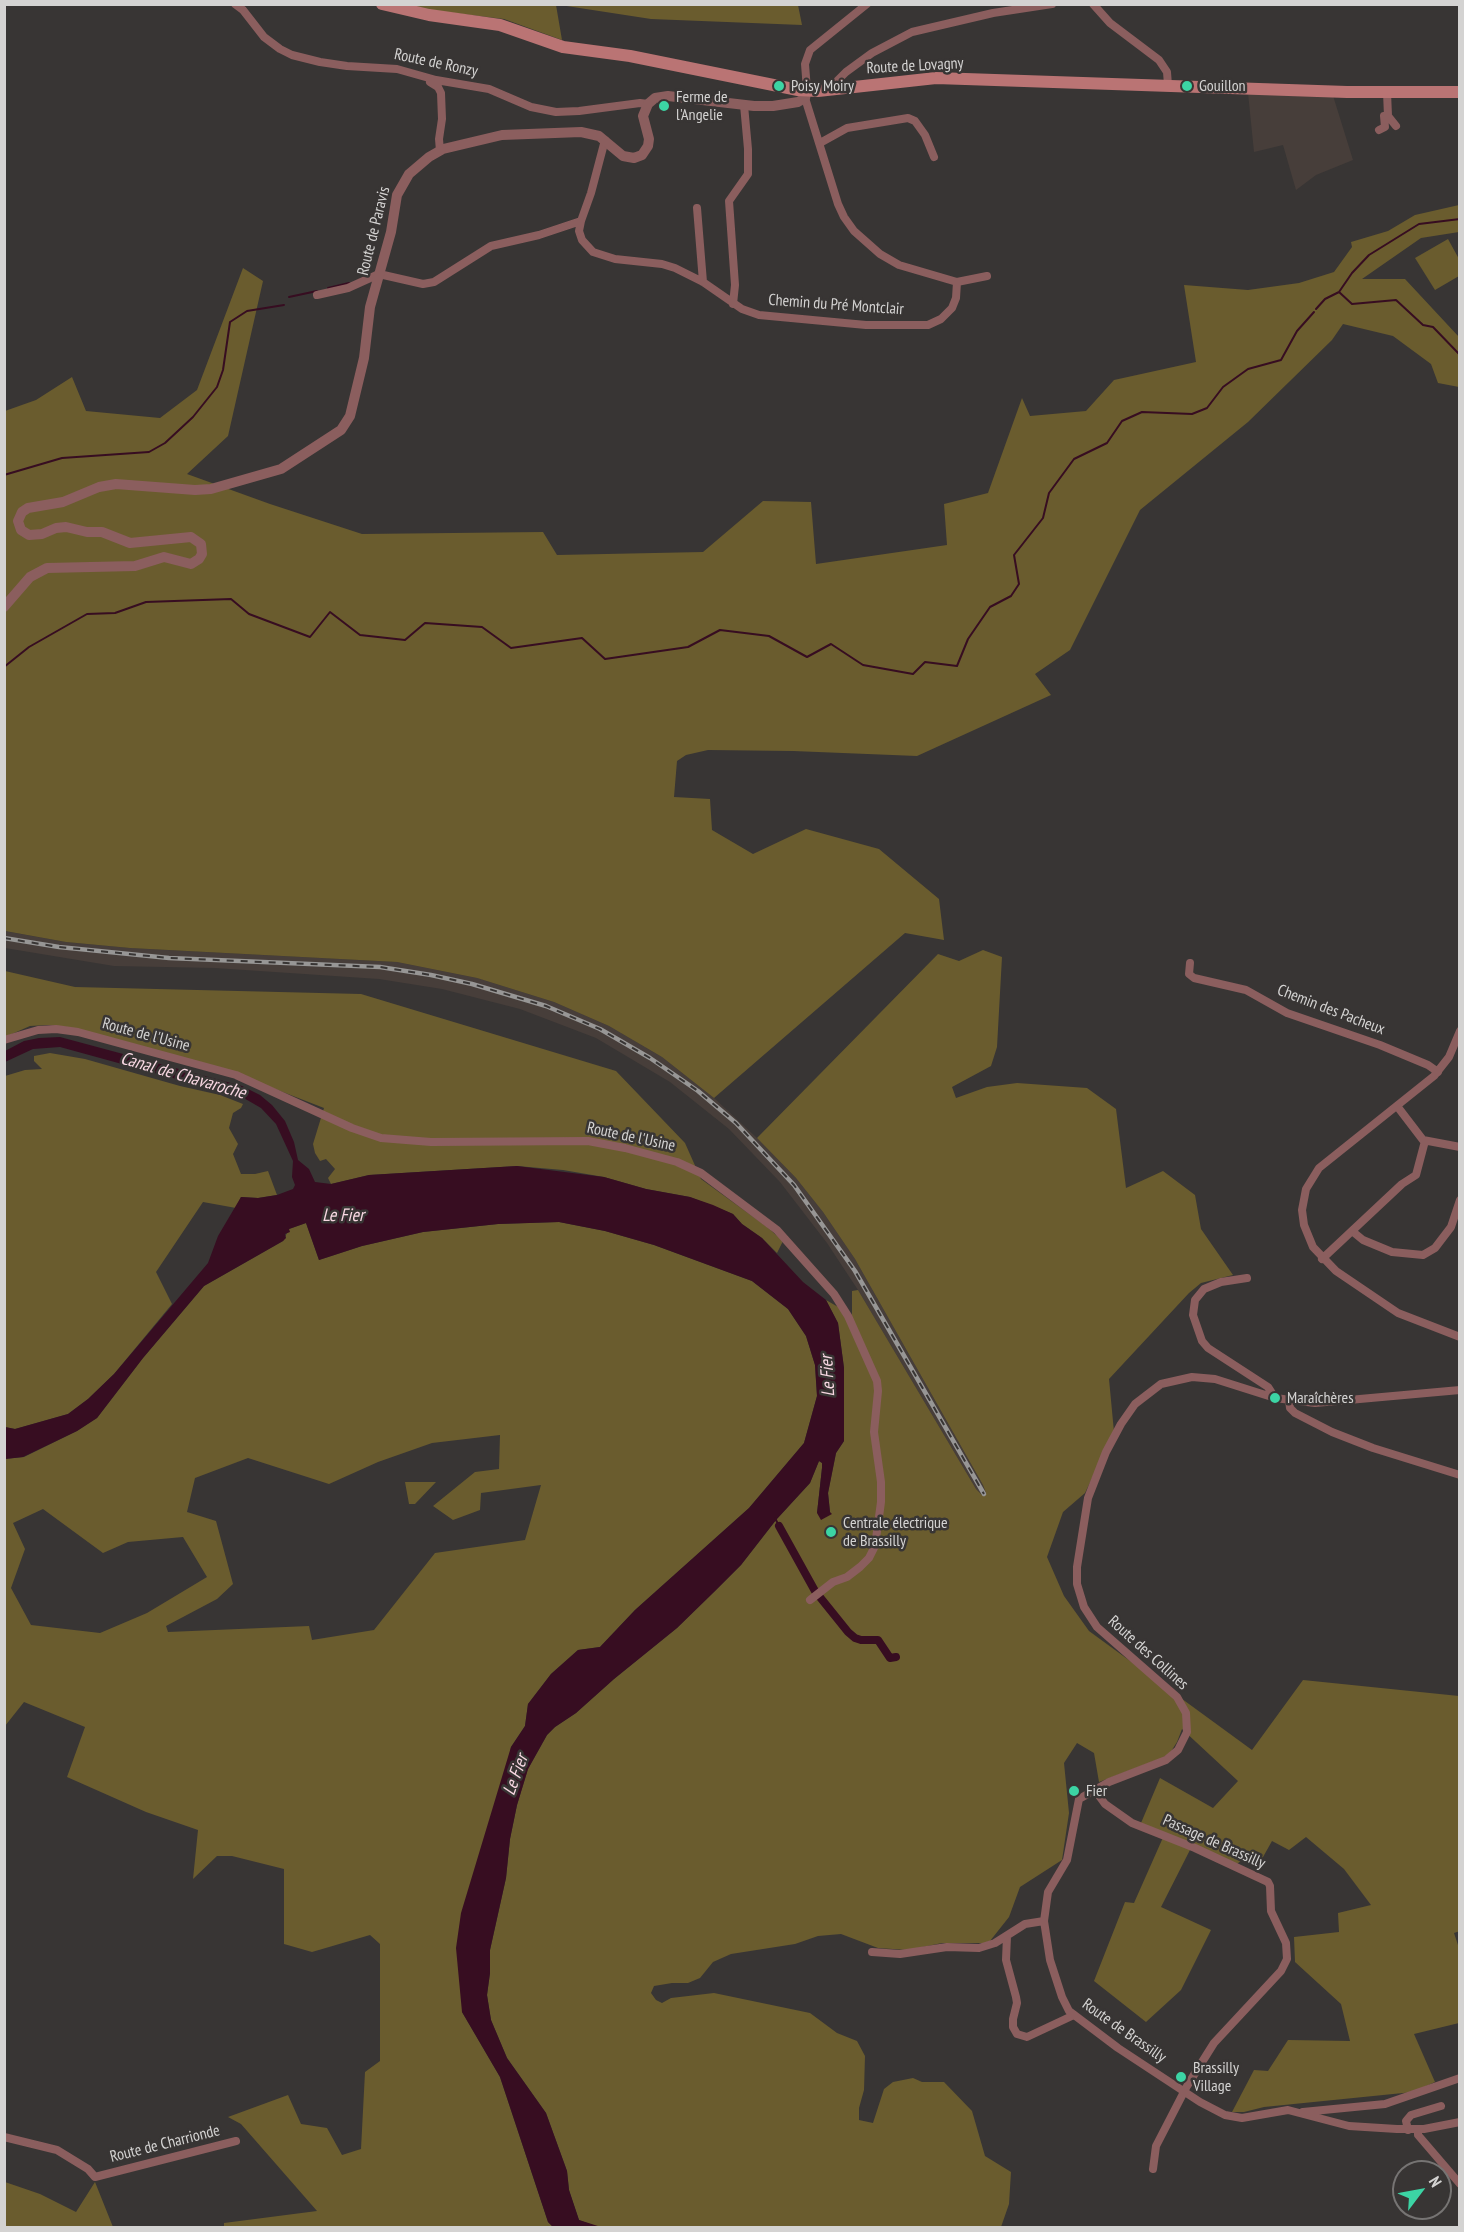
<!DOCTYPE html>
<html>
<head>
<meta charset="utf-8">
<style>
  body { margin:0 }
  #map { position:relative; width:1464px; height:2232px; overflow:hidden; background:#383534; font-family:"PT Sans Narrow",sans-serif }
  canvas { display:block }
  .frame { position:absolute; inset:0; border:6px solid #d4d3d2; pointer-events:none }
  .north { position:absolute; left:1392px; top:2160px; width:60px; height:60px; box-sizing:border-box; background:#383534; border:2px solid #767473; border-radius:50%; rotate:58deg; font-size:16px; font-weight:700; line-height:24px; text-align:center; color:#d4d3d2 }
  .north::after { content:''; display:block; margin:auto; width:21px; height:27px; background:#3cd4a4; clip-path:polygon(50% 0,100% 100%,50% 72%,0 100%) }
</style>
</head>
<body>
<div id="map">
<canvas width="1464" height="2232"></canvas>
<div class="frame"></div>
<div class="north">N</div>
</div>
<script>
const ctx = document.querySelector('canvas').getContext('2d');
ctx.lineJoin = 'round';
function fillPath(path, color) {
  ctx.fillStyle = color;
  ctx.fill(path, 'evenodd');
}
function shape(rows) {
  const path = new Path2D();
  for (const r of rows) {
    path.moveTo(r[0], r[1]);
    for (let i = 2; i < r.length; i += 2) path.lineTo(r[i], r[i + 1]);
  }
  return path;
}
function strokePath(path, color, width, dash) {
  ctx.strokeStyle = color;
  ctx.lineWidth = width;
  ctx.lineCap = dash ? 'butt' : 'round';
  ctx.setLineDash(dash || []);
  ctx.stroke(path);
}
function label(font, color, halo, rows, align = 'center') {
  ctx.font = font + ' "PT Sans Narrow",sans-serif';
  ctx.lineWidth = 5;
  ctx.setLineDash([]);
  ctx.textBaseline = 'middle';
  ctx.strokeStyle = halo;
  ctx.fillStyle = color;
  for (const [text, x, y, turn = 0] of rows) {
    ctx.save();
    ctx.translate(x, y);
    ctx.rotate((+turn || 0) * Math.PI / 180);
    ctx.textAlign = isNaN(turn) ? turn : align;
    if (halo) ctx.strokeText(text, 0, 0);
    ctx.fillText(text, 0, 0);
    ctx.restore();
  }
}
fillPath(shape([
  [1247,83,1330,86,1353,160,1316,175,1296,190,1283,145,1254,152],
  [4,931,66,942,130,948,397,962,477,978,554,1002,609,1026,662,1057,714,1098,757,1138,796,1178,823,1212,855,1259,983,1485,986,1493,982,1495,976,1489,858,1290,827,1243,780,1182,729,1129,670,1082,596,1038,520,1009,442,989,379,979,215,968,114,966,5,948]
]), '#473e3a');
fillPath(shape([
  [401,5,556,5,562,40,504,19,412,8],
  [560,5,798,5,802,25,651,19],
  [1459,205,1459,232,1421,238,1362,279,1405,279,1459,337,1459,387,1438,383,1431,364,1393,336,1343,324,1332,340,1248,422,1140,510,1070,650,1035,674,1051,695,917,756,793,751,708,750,686,755,677,761,674,797,710,799,712,830,753,854,806,829,879,849,939,899,944,940,905,933,714,1098,662,1057,609,1026,554,1002,477,978,397,962,130,948,66,942,5,931,5,411,36,400,72,377,86,411,160,418,197,390,243,268,263,281,228,436,187,474,270,504,362,534,543,532,557,555,703,552,763,501,811,502,816,564,947,545,944,504,988,493,1022,398,1030,416,1086,411,1114,380,1196,362,1184,285,1248,290,1299,283,1334,272,1352,247,1351,242,1388,231,1415,215],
  [1448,239,1459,259,1459,276,1435,290,1415,258],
  [983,950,1002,957,997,1047,991,1066,952,1087,956,1098,987,1087,1017,1083,1087,1088,1116,1109,1126,1188,1163,1171,1195,1195,1201,1229,1233,1275,1201,1283,1189,1293,1109,1379,1114,1432,1085,1493,1063,1512,1047,1557,1064,1596,1089,1631,1252,1750,1303,1680,1459,1696,1460,1931,1454,1933,1459,1948,1459,2023,1414,2034,1435,2082,1413,2092,1264,2107,1244,2112,1232,2112,1254,2070,1268,2071,1288,2040,1350,2041,1341,2004,1295,1962,1294,1937,1339,1932,1338,1913,1371,1905,1344,1869,1306,1837,1289,1850,1272,1841,1258,1866,1243,1859,1237,1864,1192,1846,1161,1907,1211,1930,1181,1990,1146,2022,1094,1981,1125,1902,1134,1903,1165,1833,1141,1823,1160,1778,1213,1808,1238,1781,1182,1729,1177,1742,1170,1753,1162,1758,1099,1782,1094,1753,1077,1743,1064,1763,1069,1813,1062,1860,1020,1887,1009,1917,990,1941,984,1943,942,1943,908,1950,878,1948,841,1934,818,1936,795,1944,731,1954,713,1962,700,1978,688,1983,672,1983,654,1986,651,1993,656,2000,662,2003,671,1998,714,1993,810,2013,837,2033,857,2041,865,2056,864,2090,859,2108,859,2120,873,2123,884,2089,893,2082,913,2078,922,2082,944,2082,972,2111,985,2156,1011,2172,1009,2204,1001,2227,601,2228,579,2220,569,2190,567,2171,546,2113,507,2058,491,2020,487,1995,490,1973,490,1950,506,1878,510,1839,517,1805,528,1769,547,1735,555,1727,576,1713,614,1679,677,1628,715,1591,741,1565,776,1520,810,1483,819,1461,822,1463,822,1468,817,1513,830,1512,828,1493,836,1453,844,1441,844,1368,838,1323,826,1300,852,1315,852,1291,858,1290,976,1489,982,1495,986,1493,983,1485,855,1259,823,1212,796,1178,757,1138,938,954,959,961],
  [5,971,75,987,361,994,616,1071,685,1143,701,1179,767,1227,783,1241,777,1253,762,1238,742,1224,733,1214,690,1197,646,1189,604,1177,563,1170,517,1166,369,1175,331,1184,328,1178,335,1169,326,1159,320,1161,315,1153,313,1144,324,1108,221,1068,67,1027,48,1025,30,1026,5,1037],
  [50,1053,85,1059,180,1086,220,1095,243,1104,241,1108,233,1113,229,1128,238,1144,233,1154,241,1174,255,1174,268,1171,277,1195,258,1198,241,1197,236,1208,203,1202,156,1272,172,1304,114,1374,88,1399,68,1414,15,1429,5,1427,5,1076,25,1070,42,1069,34,1061,34,1056],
  [559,1222,605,1231,654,1245,752,1281,788,1309,806,1336,815,1365,817,1396,804,1443,749,1508,635,1610,600,1647,578,1650,551,1674,528,1704,525,1726,511,1747,462,2012,500,2077,548,2222,553,2227,224,2227,224,2223,317,2211,241,2124,228,2117,288,2095,301,2124,327,2128,342,2155,361,2149,365,2072,380,2061,380,1944,370,1935,312,1952,284,1944,284,1869,232,1856,217,1856,193,1879,198,1830,146,1812,67,1777,85,1727,24,1702,5,1726,5,1459,24,1457,77,1431,97,1418,143,1358,204,1286,283,1241,289,1229,306,1223,319,1260,362,1246,423,1232,498,1224],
  [500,1435,499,1469,475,1472,433,1506,453,1520,480,1510,481,1493,541,1485,525,1540,435,1553,374,1630,312,1640,309,1626,168,1632,166,1626,217,1599,233,1584,216,1521,187,1512,195,1478,248,1458,329,1484,378,1462,432,1443],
  [43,1509,103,1553,128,1542,183,1537,207,1577,147,1613,100,1633,31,1625,11,1588,25,1549,13,1523],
  [405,1482,436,1482,415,1504,409,1504],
  [5,2182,40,2194,76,2212,95,2182,113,2227,5,2227]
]), '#6a5c2e');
fillPath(shape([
  [60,1037,242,1086,260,1095,272,1105,285,1121,294,1142,298,1160,309,1169,315,1182,331,1184,369,1175,517,1166,604,1177,646,1189,690,1197,713,1205,733,1214,742,1224,762,1238,803,1282,826,1300,838,1323,844,1368,844,1441,836,1453,828,1493,830,1512,832,1514,821,1520,817,1513,822,1468,822,1463,819,1461,810,1483,776,1520,741,1565,715,1591,677,1628,614,1679,576,1713,555,1727,547,1735,528,1769,517,1805,510,1839,506,1878,490,1950,490,1973,487,1995,491,2020,507,2058,546,2113,567,2171,569,2190,579,2220,601,2227,553,2227,548,2222,500,2077,462,2012,456,1948,461,1913,511,1747,525,1726,528,1704,551,1674,578,1650,600,1647,635,1610,749,1508,804,1443,817,1396,815,1365,806,1336,788,1309,752,1281,654,1245,605,1231,559,1222,498,1224,423,1232,362,1246,319,1260,306,1223,289,1229,290,1232,285,1234,286,1238,283,1241,204,1286,143,1358,97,1418,77,1431,23,1457,5,1459,5,1427,15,1429,68,1414,88,1399,114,1374,208,1263,218,1236,241,1197,258,1198,277,1195,293,1189,295,1185,292,1177,293,1161,276,1124,261,1108,242,1097,60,1047,33,1049,5,1062,5,1051,24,1041,39,1038]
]), '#370d21');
strokePath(shape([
  [328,288,349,283],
  [1339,292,1352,304,1396,300,1423,325,1433,327,1460,355],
  [289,297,317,291],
  [1316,309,1325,299,1339,292,1352,273,1369,255,1419,224,1460,219],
  [4,475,62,458,149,452,165,443,193,417,217,387,223,370,230,322,247,311,284,305],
  [4,667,29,647,87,614,115,613,146,602,231,599,249,614,310,637,330,612,360,635,405,640,425,623,482,627,511,648,582,638,605,659,688,647,720,630,769,636,807,657,831,644,863,665,913,674,925,662,957,666,968,639,990,607,1011,596,1019,584,1014,555,1043,518,1049,493,1074,459,1107,443,1122,421,1142,412,1192,414,1207,408,1223,387,1248,369,1281,360,1297,331,1314,312],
  [775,1518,779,1526]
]), '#370d21', 2);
strokePath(shape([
  [779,1526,815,1591,848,1632,855,1638,861,1640,878,1640,890,1658,896,1657]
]), '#370d21', 8);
strokePath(shape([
  [235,4,243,10,264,37,280,49,292,55,320,62,347,66,397,69,436,80,489,89,531,107,556,112,579,111,640,103,648,104],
  [1093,4,1110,23,1159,60,1167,72,1168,85],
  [430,82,438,87,441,93,442,119,439,139,440,151],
  [829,89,846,72,872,53,912,32,993,13,1052,4],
  [807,90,805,64,810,50,867,4],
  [1387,92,1388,116],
  [805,98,838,204,844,217,854,231,880,254,899,265,957,282,987,276],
  [1379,130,1385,127,1384,116,1388,116,1396,126],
  [820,143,847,128,908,118,915,121,925,135,934,157],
  [697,208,703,282],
  [581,221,579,231,582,240,593,252,615,259,662,264,675,268,703,282,742,309,759,315,866,325,928,325,941,319,952,308,956,298,957,282],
  [317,295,348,288,379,274,423,284,434,282,491,246,539,235,581,221,591,193,605,140],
  [733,304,735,285,729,201,748,174,748,149,744,105],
  [1190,963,1189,974,1194,978,1246,990,1287,1013,1380,1045,1428,1065,1438,1072],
  [1460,1031,1449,1057,1434,1076,1319,1168,1306,1189,1302,1210,1304,1225,1313,1247,1336,1271,1398,1313,1460,1337],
  [4,1040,38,1030,56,1029,78,1032,236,1075,352,1128,381,1138,431,1142,588,1141,625,1148,677,1162,701,1173,777,1230,834,1294,848,1316,877,1381,878,1391,874,1432,881,1482,881,1502,875,1546,869,1558,860,1567,847,1577,833,1582,810,1600],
  [1397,1106,1423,1140,1460,1147],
  [1352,1231,1363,1240,1392,1252,1423,1255,1435,1248,1451,1227,1460,1200],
  [1322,1259,1402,1184,1416,1175,1425,1141],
  [1247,1278,1221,1282,1204,1289,1195,1300,1193,1315,1202,1341,1208,1348,1268,1387,1275,1398],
  [1460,1390,1315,1403,1275,1398,1215,1379,1192,1377,1161,1384,1135,1404,1121,1424,1106,1452,1088,1498,1077,1567,1077,1584,1084,1607,1097,1627,1177,1697,1186,1713,1187,1732,1178,1750,1166,1760,1109,1782,1079,1799,1067,1860,1048,1892,1044,1921,1050,1960,1062,1997,1069,2011,1118,2048,1200,2102,1225,2115,1242,2118,1288,2110,1349,2126,1397,2129,1424,2129,1460,2122],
  [1289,1400,1290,1408,1295,1413,1332,1432,1373,1448,1460,1475],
  [1094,1789,1105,1804,1132,1823,1195,1848,1268,1882,1270,1886,1271,1911,1286,1943,1287,1959,1281,1971,1214,2043,1187,2086,1156,2146,1153,2169],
  [1007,1936,1006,1960,1016,1997,1017,2003,1013,2019,1013,2027,1017,2034,1027,2037,1074,2015],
  [872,1952,900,1954,947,1947,979,1948,995,1943,1025,1924,1044,1921],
  [1303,2112,1385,2104,1460,2078],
  [1418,2129,1418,2135,1460,2184],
  [1408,2130,1406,2121,1411,2115,1441,2106],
  [4,2137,57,2150,88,2169,95,2177,236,2141]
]), '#8b5e5e', 8);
strokePath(shape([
  [4,607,30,577,47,568,135,566,164,557,191,564,199,559,202,554,201,544,191,537,130,543,102,532,87,532,66,527,56,528,42,534,29,535,21,530,18,521,22,512,28,508,63,502,99,487,116,484,195,490,211,489,281,469,341,430,350,416,364,358,370,307,391,232,397,195,409,174,429,157,443,149,502,135,581,132,599,136,623,156,634,158,642,155,648,146,649,139,643,116,648,104,655,98,668,96,754,106,773,106,798,102,805,98,807,90]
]), '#8b5e5e', 10);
strokePath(shape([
  [382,4,429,15,500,25,563,47,630,56,798,90,818,91,936,78,1347,92,1460,92]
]), '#ba7474', 12);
const rail = shape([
  [4,938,59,947,169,958,380,967,431,975,472,984,546,1006,600,1029,650,1058,698,1091,736,1123,794,1185,855,1271,984,1494]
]);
strokePath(rail, '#979695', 4.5);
strokePath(rail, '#383534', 2, [7]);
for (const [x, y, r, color] of [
  [779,86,6,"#3cd4a4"],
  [1187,86,6,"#3cd4a4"],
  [664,106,6,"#3cd4a4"],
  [1275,1398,6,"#3cd4a4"],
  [831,1532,6,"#3cd4a4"],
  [1074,1791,6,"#3cd4a4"],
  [1181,2077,6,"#3cd4a4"]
]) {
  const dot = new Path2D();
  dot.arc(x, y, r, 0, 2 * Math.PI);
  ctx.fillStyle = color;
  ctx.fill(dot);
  strokePath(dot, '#383534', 2);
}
label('16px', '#d4d3d2', '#383534', [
  ["Route de Ronzy",436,63,12],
  ["Route de Lovagny",915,66,-3],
  ["Route de Paravis",374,231,-76],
  ["Chemin du Pré Montclair",836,305,4],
  ["Chemin des Pacheux",1331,1010,21],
  ["Route de l'Usine",146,1035,15],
  ["Route de l'Usine",631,1137,12],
  ["Route des Collines",1148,1653,42],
  ["Passage de Brassilly",1214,1842,24],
  ["Route de Brassilly",1124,2031,35],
  ["Route de Charrionde",165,2144,-14]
]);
label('16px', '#d4d3d2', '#383534', [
  ["Poisy Moiry",791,86],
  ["Gouillon",1199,86],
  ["Ferme de",676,97],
  ["l'Angelie",676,115],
  ["Maraîchères",1287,1398],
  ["Centrale électrique",843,1523],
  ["de Brassilly",843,1541],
  ["Fier",1086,1791],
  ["Brassilly",1193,2068],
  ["Village",1193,2086]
], 'left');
label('italic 18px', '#f9d8e3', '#383534', [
  ["Canal de Chavaroche",183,1076,16],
  ["Le Fier",343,1216],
  ["Le Fier",828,1376,-93],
  ["Le Fier",516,1775,-70]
]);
</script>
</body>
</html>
